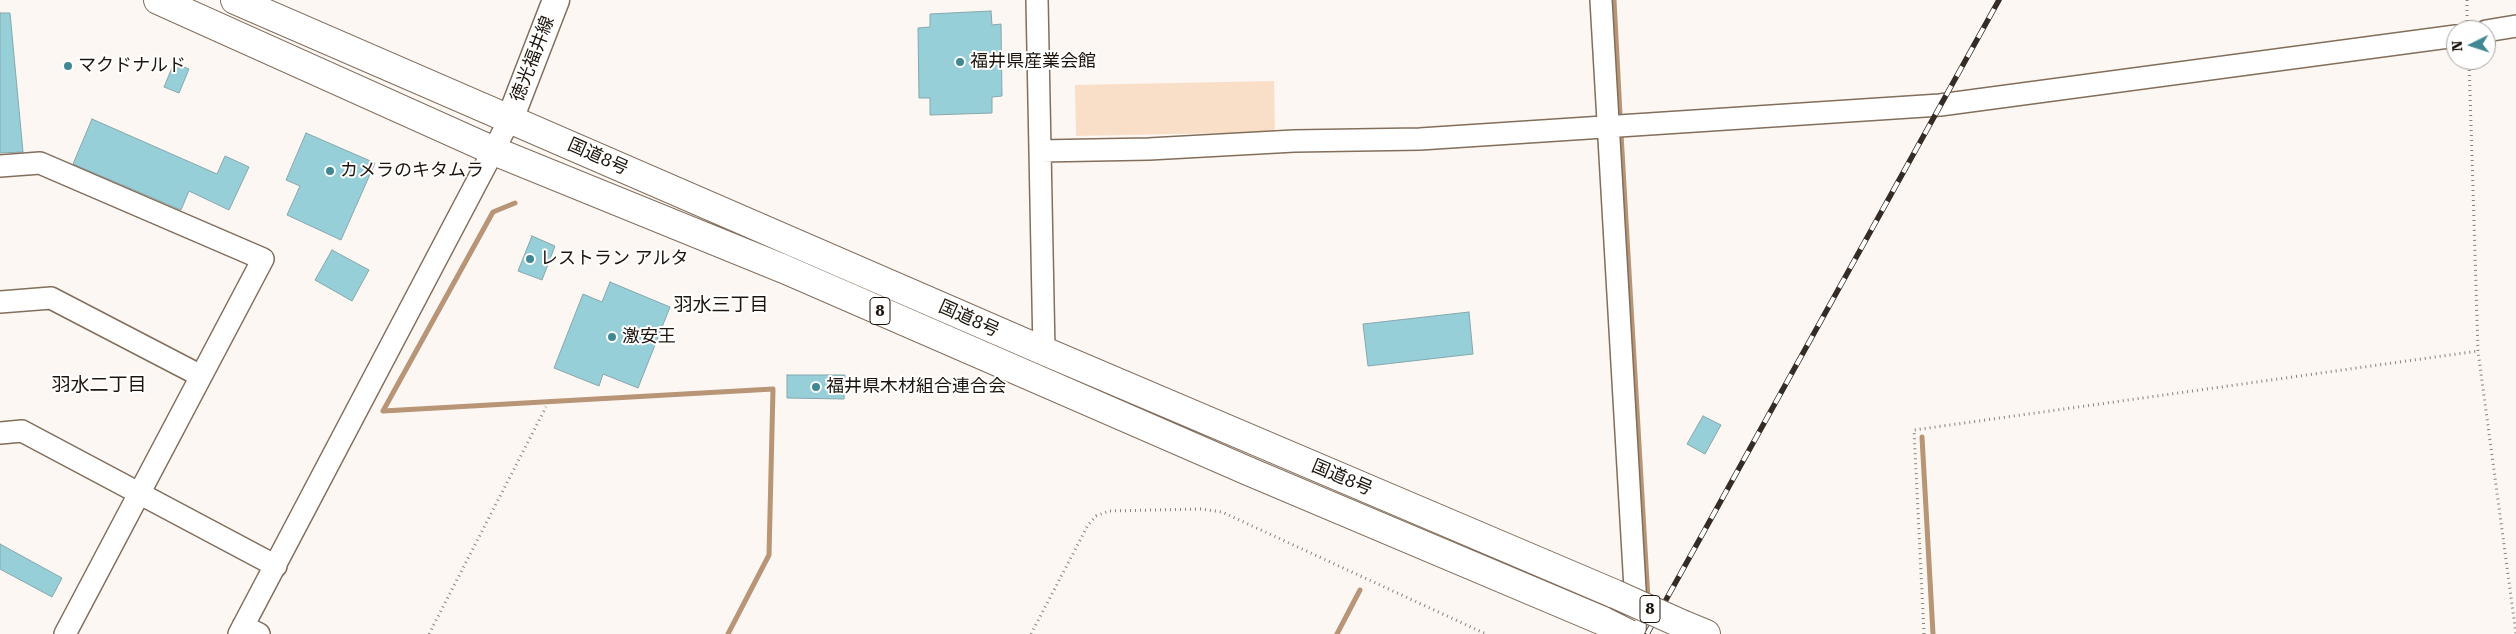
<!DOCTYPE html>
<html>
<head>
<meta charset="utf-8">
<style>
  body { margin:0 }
  #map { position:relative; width:2516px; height:634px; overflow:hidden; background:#fcf7f3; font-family:"Roboto Serif",serif }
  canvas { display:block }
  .north { position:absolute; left:2446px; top:20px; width:50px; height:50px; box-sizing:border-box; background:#fff; border:1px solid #a5a19e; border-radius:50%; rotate:266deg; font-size:14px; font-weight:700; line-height:20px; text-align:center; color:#1d150d }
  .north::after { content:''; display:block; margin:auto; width:18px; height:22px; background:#428893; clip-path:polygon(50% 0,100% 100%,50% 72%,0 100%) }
</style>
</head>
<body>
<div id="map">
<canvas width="2516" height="634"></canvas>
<div class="north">N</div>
</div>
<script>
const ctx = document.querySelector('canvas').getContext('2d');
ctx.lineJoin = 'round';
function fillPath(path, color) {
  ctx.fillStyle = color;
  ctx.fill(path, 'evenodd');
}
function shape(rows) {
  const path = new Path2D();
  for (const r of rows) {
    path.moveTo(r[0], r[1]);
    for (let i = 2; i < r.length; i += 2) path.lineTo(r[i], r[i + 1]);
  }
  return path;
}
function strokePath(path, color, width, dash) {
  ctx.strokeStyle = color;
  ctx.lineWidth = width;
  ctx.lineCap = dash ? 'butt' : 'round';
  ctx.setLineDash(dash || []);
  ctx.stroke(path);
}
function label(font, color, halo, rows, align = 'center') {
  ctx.font = font + ' "Roboto Serif","Noto Sans JP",serif';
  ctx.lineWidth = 4;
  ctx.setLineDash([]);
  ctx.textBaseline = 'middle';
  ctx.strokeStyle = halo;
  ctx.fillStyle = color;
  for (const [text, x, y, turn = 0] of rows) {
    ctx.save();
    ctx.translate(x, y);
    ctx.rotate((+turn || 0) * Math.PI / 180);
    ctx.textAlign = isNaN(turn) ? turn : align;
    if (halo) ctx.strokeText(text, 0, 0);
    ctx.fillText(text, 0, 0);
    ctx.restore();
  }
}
fillPath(shape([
  [1274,81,1275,132,1076,136,1075,85]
]), '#f9dfc7');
strokePath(shape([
  [1614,0,1620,114],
  [1621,134,1648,600],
  [515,203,493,212,383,411,773,389,769,555,728,634],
  [1922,437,1933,634],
  [1337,634,1360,590]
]), '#b79576', 5);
const building = shape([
  [991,11,992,25,1001,24,1002,96,992,97,992,113,930,115,930,98,919,98,918,28,930,27,930,14,991,11],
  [0,13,10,13,23,152,0,153,0,13],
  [174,63,189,69,179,93,164,87,174,63],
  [92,119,217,174,225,156,249,167,229,210,189,191,181,210,73,164,92,119],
  [306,133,375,163,341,240,287,215,300,186,286,180,306,133],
  [532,236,555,246,542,280,518,271,532,236],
  [332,250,369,270,352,301,315,280,332,250],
  [610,282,670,307,638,388,603,374,599,386,554,368,583,294,602,302,610,282],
  [1469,312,1473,354,1368,366,1363,324,1469,312],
  [787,375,845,375,844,399,787,398,787,375],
  [1703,416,1721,425,1705,454,1687,444,1703,416],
  [0,544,62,578,52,597,0,569,0,544]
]);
fillPath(building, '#97cfd8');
strokePath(building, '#85a7ac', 1);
const minor = shape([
  [1037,0,1044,351],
  [1601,0,1636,606,1635,634],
  [2486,31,2516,26],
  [1040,151,1149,149,1294,141,1420,139,1940,105,2456,36],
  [0,166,40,163,263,259,65,634],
  [0,302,51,298,201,376],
  [0,433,22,431,276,566],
  [243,626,259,634],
  [239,634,510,119]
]);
const major = shape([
  [510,119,556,0]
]);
const highway = shape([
  [158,0,494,151,784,269,1248,471,1603,621],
  [235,0,1044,351,1615,594],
  [1684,625,1706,634]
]);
strokePath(minor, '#826e5b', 24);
strokePath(major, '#826e5b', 29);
strokePath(highway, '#826e5b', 30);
strokePath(shape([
  [2467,0,2467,22],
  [2469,60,2478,351,2516,634],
  [429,634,546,407],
  [1031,634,1088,525,1096,516,1109,511,1201,509,1222,512,1486,634],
  [1924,634,1914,430,2478,351]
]), '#88827c', 3, [1, 4]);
strokePath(minor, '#fff', 21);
strokePath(major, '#fff', 26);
strokePath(highway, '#fff', 28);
const rail = shape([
  [1647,634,1999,0]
]);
strokePath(rail, '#352d25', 5.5);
strokePath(rail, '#fff', 4, [11]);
const highwayBridge = shape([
  [1615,594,1684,625],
  [1603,621,1629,634]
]);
strokePath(highwayBridge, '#826e5b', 30, []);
strokePath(highwayBridge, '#fff', 28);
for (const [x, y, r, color] of [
  [960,62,5,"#428893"],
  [68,66,5,"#428893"],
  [330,171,5,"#428893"],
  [530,259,5,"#428893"],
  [612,337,5,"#428893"],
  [816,387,5,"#428893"]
]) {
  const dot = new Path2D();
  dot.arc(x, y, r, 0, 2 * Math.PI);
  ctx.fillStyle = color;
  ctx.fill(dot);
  strokePath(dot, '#fff', 2);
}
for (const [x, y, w] of [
  [880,311,20],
  [1650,609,20]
]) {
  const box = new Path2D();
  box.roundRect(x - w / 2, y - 13.5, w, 27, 4);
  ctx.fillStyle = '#fff';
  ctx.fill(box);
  strokePath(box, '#1d150d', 1);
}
label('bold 16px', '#1d150d', null, [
  ["8",880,311],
  ["8",1650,609]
]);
label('18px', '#1d150d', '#fff', [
  ["徳光福井線",533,59,-69],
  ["国道8号",598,157,24],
  ["国道8号",969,319,24],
  ["国道8号",1342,478,23]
]);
label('18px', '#1d150d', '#fff', [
  ["福井県産業会館",970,62],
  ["マクドナルド",78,66],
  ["カメラのキタムラ",340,171],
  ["レストラン アルタ",540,259],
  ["激安王",622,337],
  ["福井県木材組合連合会",826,387]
], 'left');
label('19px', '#1d150d', '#fff', [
  ["羽水三丁目",721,305],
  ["羽水二丁目",99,385]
]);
</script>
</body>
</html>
